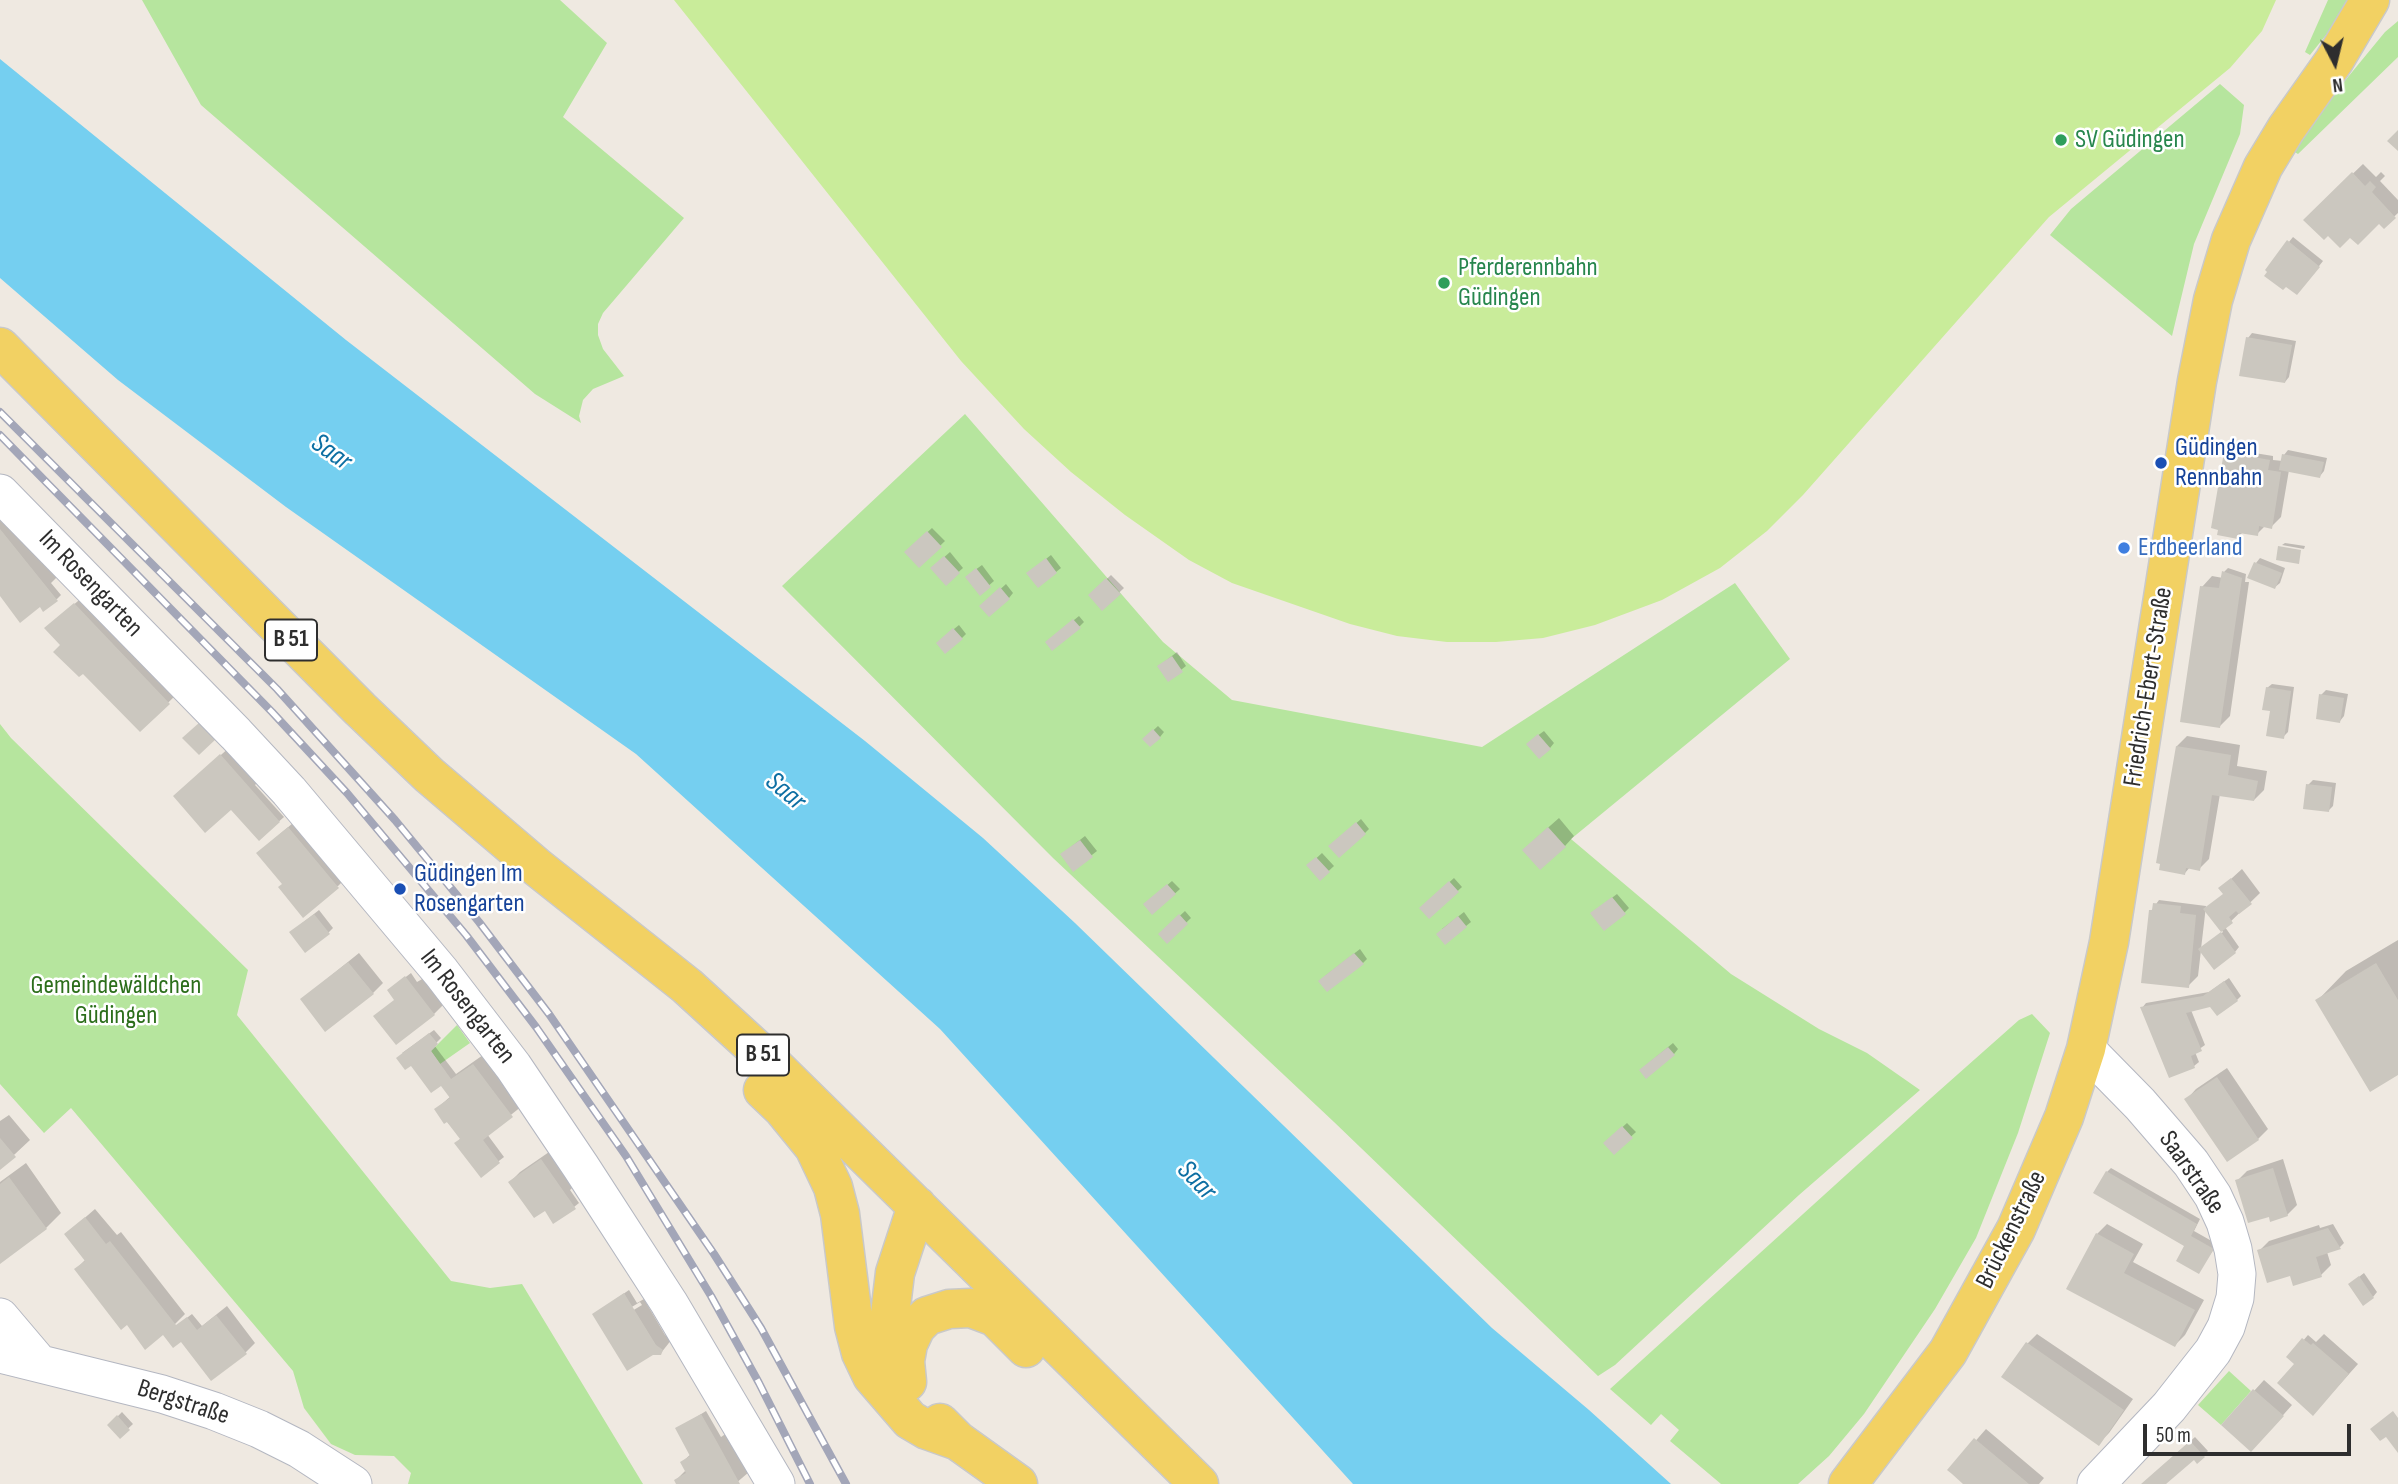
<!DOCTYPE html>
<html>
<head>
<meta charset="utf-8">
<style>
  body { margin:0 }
  #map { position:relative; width:2398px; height:1484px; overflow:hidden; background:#efe9e1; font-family:"Sofia Sans Condensed",sans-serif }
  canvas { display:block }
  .north { position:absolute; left:2300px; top:28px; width:70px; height:70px; -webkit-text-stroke:5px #fff; paint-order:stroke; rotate:173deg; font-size:19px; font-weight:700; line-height:28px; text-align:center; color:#2e2e2e }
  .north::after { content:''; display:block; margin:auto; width:24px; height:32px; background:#2e2e2e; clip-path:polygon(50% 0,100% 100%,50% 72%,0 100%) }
  .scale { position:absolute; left:2143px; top:1424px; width:208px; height:32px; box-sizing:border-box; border:4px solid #2e2e2e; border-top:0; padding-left:9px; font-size:21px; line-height:24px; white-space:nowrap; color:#2e2e2e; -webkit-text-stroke:5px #fff; paint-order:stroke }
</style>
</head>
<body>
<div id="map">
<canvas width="2398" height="1484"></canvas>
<div class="north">N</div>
<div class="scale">50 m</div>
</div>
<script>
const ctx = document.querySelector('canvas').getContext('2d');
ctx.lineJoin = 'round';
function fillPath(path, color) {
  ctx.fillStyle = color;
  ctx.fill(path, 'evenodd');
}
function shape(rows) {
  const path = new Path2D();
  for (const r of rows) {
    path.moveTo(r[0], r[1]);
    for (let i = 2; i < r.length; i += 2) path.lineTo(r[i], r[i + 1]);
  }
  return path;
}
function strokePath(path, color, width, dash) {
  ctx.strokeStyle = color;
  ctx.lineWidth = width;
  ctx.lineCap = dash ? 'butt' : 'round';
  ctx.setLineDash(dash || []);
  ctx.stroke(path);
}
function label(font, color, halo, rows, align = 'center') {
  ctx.font = font + ' "Sofia Sans Condensed",sans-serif';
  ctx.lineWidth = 5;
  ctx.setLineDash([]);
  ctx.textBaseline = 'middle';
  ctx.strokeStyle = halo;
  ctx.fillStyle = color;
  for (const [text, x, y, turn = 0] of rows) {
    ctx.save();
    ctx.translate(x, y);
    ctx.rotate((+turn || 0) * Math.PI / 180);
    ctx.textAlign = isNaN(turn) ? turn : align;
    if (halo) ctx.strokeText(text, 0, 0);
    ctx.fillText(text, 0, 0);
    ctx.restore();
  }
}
fillPath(shape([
  [142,0,560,0,607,43,563,117,684,218,603,313,598,324,598,335,603,349,624,376,593,389,583,400,579,416,581,423,535,394,201,105],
  [2328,0,2354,0,2310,55,2305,52],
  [2398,21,2398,57,2298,154,2293,151,2320,111,2385,32],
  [2220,84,2244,105,2240,134,2194,244,2172,336,2050,235,2071,209],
  [965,414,1163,642,1232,700,1482,747,1735,583,1790,659,1571,839,1731,974,1819,1029,1867,1053,1920,1090,1799,1195,1615,1365,1598,1376,1334,1122,1053,858,782,586],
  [0,724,11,738,248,970,237,1015,451,1281,490,1288,522,1284,643,1484,408,1484,411,1473,394,1456,355,1455,331,1444,304,1408,293,1371,71,1108,44,1133,0,1084],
  [2032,1014,2050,1033,2018,1133,1976,1238,1935,1309,1864,1414,1829,1456,1798,1484,1721,1484,1670,1441,1679,1430,1661,1414,1651,1425,1610,1389,1931,1098,2019,1020],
  [457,1025,470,1043,440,1064,431,1051],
  [2229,1371,2251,1391,2221,1425,2198,1405]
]), '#b6e59e');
fillPath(shape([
  [674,0,2276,0,2262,31,2230,68,2049,217,1803,495,1767,531,1720,568,1662,600,1595,625,1543,638,1496,642,1447,642,1397,636,1350,624,1232,583,1189,560,1125,515,1071,472,1024,429,961,361]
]), '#c9ec9a');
fillPath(shape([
  [0,59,346,340,865,741,983,838,1075,923,1492,1328,1589,1410,1671,1484,1353,1484,940,1029,636,754,286,507,118,380,0,278]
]), '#75cff0');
fillPath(shape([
  [2363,164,2376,177,2381,172,2385,176,2380,181,2398,200,2398,213,2384,226,2379,221,2320,205],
  [2293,237,2323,261,2301,289,2267,269],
  [2252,333,2296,341,2289,377,2285,382,2248,338],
  [2230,449,2273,456,2273,460,2283,461,2284,455,2288,450,2327,458,2324,471,2320,476,2289,470,2281,517,2271,527,2265,526,2257,534,2243,532,2238,537,2225,453],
  [0,507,57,577,51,583,61,595,57,599,40,605,0,593],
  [932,528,945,541,919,566,906,552],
  [2285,543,2305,546,2304,549,2282,545],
  [950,552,963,568,946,583,932,568],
  [1051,555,1061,568,1056,572,1033,569],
  [2260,558,2285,568,2280,583,2275,587,2256,563],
  [982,565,994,581,980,593,971,573],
  [2228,568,2246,574,2245,582,2249,582,2230,716,2220,726,2202,587,2212,576,2223,578,2224,572],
  [1111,575,1124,588,1103,608,1090,595],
  [1006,584,1013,593,1009,598,982,606],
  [85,595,178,693,140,730,63,645,57,619],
  [1079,616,1084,622,1080,626,1052,638],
  [959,625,966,634,962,638,943,638],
  [1177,652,1186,666,1168,680,1159,666],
  [2272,684,2294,687,2288,732,2283,737,2272,710,2267,688],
  [2326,690,2348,694,2344,716,2340,721,2321,695],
  [1158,726,1164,732,1160,737,1144,739],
  [1544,731,1554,743,1550,748,1533,739],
  [2187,736,2240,745,2237,766,2267,771,2264,790,2254,800,2220,794,2209,859,2199,869,2190,867,2185,873,2177,746],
  [231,746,261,779,255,785,284,817,259,839,241,802,185,787],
  [2313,780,2336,783,2333,806,2328,811,2308,785],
  [299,818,347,877,338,886,284,884,268,844],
  [1559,818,1574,836,1565,846,1534,840],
  [1361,819,1369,829,1365,833,1335,842],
  [1085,836,1097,851,1074,869,1067,850],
  [1322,853,1334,866,1321,878,1309,865],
  [2242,869,2260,893,2225,927,2239,947,2235,952,2201,950,2198,976,2188,986,2151,911,2159,900,2206,906,2201,949,2223,932,2206,909,2225,893,2221,888],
  [1454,878,1462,887,1429,917,1421,908],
  [1172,881,1180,889,1153,913,1150,900],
  [1617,894,1629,908,1624,913,1597,909],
  [319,910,333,928,328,933,296,928],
  [1185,911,1191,918,1167,941,1160,934],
  [1464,912,1471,922,1466,926,1442,929],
  [2398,940,2398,1073,2317,1001,2346,971],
  [1360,949,1367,959,1363,963,1325,976],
  [359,953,383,983,373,993,302,999],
  [411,973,417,982,424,978,444,1004,434,1014,395,999,394,986],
  [2229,978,2241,996,2237,1000,2191,1010,2205,1045,2195,1052,2199,1062,2194,1066,2142,1008,2146,1003,2209,992],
  [434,1030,441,1038,434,1045,456,1074,483,1055,522,1106,487,1134,504,1157,481,1175,456,1143,461,1138,436,1109,451,1096,442,1083,402,1053],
  [1673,1043,1678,1049,1674,1054,1645,1066],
  [2227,1068,2268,1129,2258,1139,2227,1160,2187,1099,2196,1089],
  [9,1115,30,1140,0,1168,0,1121],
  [1627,1123,1636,1132,1614,1152,1605,1143],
  [552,1150,576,1184,570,1190,579,1203,574,1207,545,1209,510,1182,520,1172],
  [2283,1159,2297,1205,2287,1215,2237,1181,2247,1171],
  [26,1163,61,1213,46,1228,0,1260,0,1182],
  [2111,1168,2200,1219,2194,1231,2217,1244,2199,1272,2187,1246,2107,1172],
  [95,1209,117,1235,121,1232,185,1314,174,1325,176,1326,192,1314,202,1326,227,1306,255,1343,245,1353,183,1342,163,1333,127,1323,76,1269,86,1259,66,1234],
  [2107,1224,2143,1244,2133,1262,2204,1300,2185,1335,2175,1345,2068,1288,2097,1234],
  [2333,1224,2344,1243,2340,1247,2327,1252,2331,1265,2321,1275,2291,1273,2259,1251,2269,1241,2319,1225,2320,1228],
  [2364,1273,2377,1292,2373,1297,2355,1280],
  [629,1290,637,1303,644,1299,665,1335,672,1339,661,1353,653,1353,627,1369,594,1314],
  [640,1302,642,1305,612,1323,612,1319],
  [2037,1334,2133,1399,2109,1433,2099,1443,2027,1344],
  [2324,1334,2358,1364,2323,1403,2303,1356,2289,1357,2308,1335,2316,1342],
  [2264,1380,2292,1405,2261,1440,2223,1425],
  [706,1411,721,1437,727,1433,749,1472,735,1484,678,1484,676,1480,686,1470,682,1462,691,1454,677,1429],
  [122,1412,133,1424,120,1436,109,1425],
  [1986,1429,2044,1478,2039,1484,1966,1484,1950,1470],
  [2195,1437,2208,1451,2197,1461,2194,1457,2164,1484,2142,1484]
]), '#0003');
fillPath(shape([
  [2398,130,2398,151,2387,141],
  [2352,172,2365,186,2370,181,2376,187,2372,192,2396,218,2384,229,2379,224,2358,245,2350,238,2340,248,2328,236,2324,240,2303,220],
  [2287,240,2320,267,2297,295,2286,287,2283,290,2264,276,2267,272,2265,270],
  [2246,337,2292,345,2285,383,2239,376],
  [2224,452,2270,460,2268,470,2281,472,2272,529,2259,526,2258,536,2239,533,2238,539,2217,535,2218,530,2211,528],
  [2282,454,2324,462,2320,478,2279,470],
  [0,529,58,601,43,612,40,607,20,623,0,596],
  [927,531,942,547,919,568,904,552],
  [2278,546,2301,550,2299,564,2276,560],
  [944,556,960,573,946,586,930,568],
  [1046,558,1057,573,1038,588,1026,573],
  [2254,562,2282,573,2275,589,2247,578],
  [976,568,991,587,980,596,965,577],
  [2222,571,2242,578,2220,728,2180,722,2200,586,2219,588],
  [1106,578,1121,594,1102,611,1088,595],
  [1000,587,1010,599,989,617,979,606],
  [74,603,170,704,140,732,83,674,79,677,53,652,60,645,44,628],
  [1073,619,1081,628,1052,651,1045,642],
  [953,628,963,639,945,654,936,643],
  [1172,656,1183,672,1168,682,1157,666],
  [2266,687,2291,691,2284,739,2266,736,2270,711,2262,710],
  [2319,694,2344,698,2340,723,2316,719],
  [200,722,216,739,199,755,182,738],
  [1153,729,1161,738,1150,747,1142,739],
  [1538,734,1551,749,1539,759,1526,744],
  [2176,746,2231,755,2228,775,2258,781,2254,801,2212,795,2200,871,2186,868,2185,875,2159,870,2160,864,2156,863],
  [220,754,280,822,259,841,231,810,205,833,173,796],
  [2306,784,2332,787,2329,812,2303,809],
  [1356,822,1366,834,1339,858,1328,846],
  [288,827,339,888,303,918,278,887,282,884,256,853],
  [1548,827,1566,847,1540,870,1522,850],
  [1080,840,1093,857,1073,872,1060,854],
  [1316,857,1330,872,1320,881,1306,865],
  [2231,878,2252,904,2239,914,2236,911,2229,917,2233,923,2221,932,2203,909,2223,894,2218,888],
  [1449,881,1459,892,1429,919,1419,908],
  [1167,884,1176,894,1152,915,1143,904],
  [1612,897,1626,914,1604,931,1590,913],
  [2153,903,2181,906,2180,913,2196,915,2189,988,2141,983,2149,910,2152,910],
  [314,914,330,934,305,953,289,932],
  [1179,914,1188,924,1167,944,1158,934],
  [1458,916,1467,927,1445,945,1436,934],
  [2221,932,2236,953,2214,970,2198,949],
  [1354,953,1364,964,1327,992,1318,981],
  [348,962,374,994,325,1032,300,999],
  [2376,963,2398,1000,2398,1075,2370,1092,2315,1000],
  [405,976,435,1015,396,1045,373,1016,394,1000,387,990],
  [2224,981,2238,1001,2217,1016,2210,1007,2186,1013,2202,1051,2191,1056,2195,1068,2169,1078,2140,1007,2203,996],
  [429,1033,438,1044,431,1051,451,1079,473,1064,513,1117,483,1140,500,1163,481,1178,454,1143,460,1139,447,1122,444,1124,434,1109,450,1098,441,1086,431,1093,411,1066,405,1070,396,1058],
  [1668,1047,1675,1055,1646,1079,1639,1070],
  [2217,1077,2259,1140,2227,1162,2184,1099],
  [1622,1126,1633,1138,1614,1155,1603,1143],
  [0,1138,16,1157,0,1170],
  [541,1159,576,1209,553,1224,545,1211,534,1218,508,1182],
  [2273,1168,2288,1216,2270,1222,2269,1217,2248,1223,2235,1180],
  [2106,1171,2197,1224,2191,1236,2214,1249,2199,1274,2176,1261,2184,1246,2093,1193],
  [9,1177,47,1229,0,1264,0,1184],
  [85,1217,106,1244,110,1241,176,1325,187,1317,197,1330,216,1315,247,1354,211,1381,181,1342,173,1348,163,1335,145,1350,127,1325,121,1330,74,1269,85,1261,64,1234],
  [2328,1228,2341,1249,2316,1257,2322,1277,2293,1286,2290,1276,2267,1283,2257,1250],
  [2096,1233,2134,1254,2124,1273,2195,1310,2175,1347,2066,1289],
  [2359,1276,2374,1298,2363,1306,2348,1284],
  [624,1293,656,1345,663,1350,661,1355,653,1355,627,1371,592,1314],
  [2302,1338,2311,1345,2313,1343,2349,1374,2313,1416,2277,1383,2294,1364,2286,1357],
  [2026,1342,2124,1410,2099,1446,2001,1377],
  [2253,1389,2284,1416,2251,1452,2221,1425],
  [2393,1411,2398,1418,2398,1453,2386,1437,2380,1441,2370,1429],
  [701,1414,717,1442,740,1484,676,1484,674,1480,686,1473,680,1462,690,1456,675,1428],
  [117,1415,130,1430,120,1439,107,1425],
  [1974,1438,2029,1484,1963,1484,1952,1474,1947,1470],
  [2190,1441,2205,1457,2197,1464,2194,1460,2166,1484,2141,1484]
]), '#cbc7bf');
const minor = shape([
  [0,493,236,734,289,791,441,972,513,1066,581,1167,669,1303,776,1484],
  [2086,1049,2140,1104,2191,1163,2213,1196,2225,1222,2233,1249,2237,1274,2235,1298,2226,1327,2213,1351,2169,1407,2096,1484],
  [0,1317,39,1363],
  [0,1354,162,1394,214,1411,259,1429,299,1449,353,1484]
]);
const major = shape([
  [0,347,360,709,429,775,538,868,687,986,768,1060,1199,1484],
  [763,1090,783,1109,814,1147,833,1187,840,1214,854,1326,861,1353,872,1376,910,1420,927,1430,958,1441],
  [900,1370,890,1344,889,1323,895,1273,917,1206],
  [907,1382,905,1361,908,1344,916,1327,927,1316,949,1309,971,1308,995,1317,1026,1348],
  [940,1423,958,1441,1018,1484],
  [1848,1484,1948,1352,2016,1229,2064,1117,2086,1049,2109,942,2197,381,2213,300,2231,240,2263,167,2286,129,2334,61,2370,0]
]);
strokePath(minor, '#b4b7c1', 39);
strokePath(major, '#c9c9c9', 41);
strokePath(minor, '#fff', 37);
strokePath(major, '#f2d163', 38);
const rail = shape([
  [0,412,277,689,395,820,479,922,549,1014,714,1254,761,1328,846,1484],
  [0,435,272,712,347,793,466,935,536,1027,626,1156,711,1296,759,1383,810,1484]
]);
strokePath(rail, '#a3a6b8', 8);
strokePath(rail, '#fff', 5, [16]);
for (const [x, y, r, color] of [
  [2061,140,7,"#2e9e5b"],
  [1444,283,7,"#2e9e5b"],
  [2161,463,7,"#1a4fb4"],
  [2124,548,7,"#3f7fe0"],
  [400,889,7,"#1a4fb4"]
]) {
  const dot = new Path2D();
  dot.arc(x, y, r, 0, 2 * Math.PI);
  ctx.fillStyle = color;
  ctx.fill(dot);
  strokePath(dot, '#fff', 2.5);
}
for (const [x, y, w] of [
  [291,640,52],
  [763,1055,52]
]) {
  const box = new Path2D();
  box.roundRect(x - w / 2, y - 20.5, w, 41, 5);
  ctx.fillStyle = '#fff';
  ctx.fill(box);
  strokePath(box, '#2e2e2e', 2);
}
label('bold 24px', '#2e2e2e', null, [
  ["B 51",291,640],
  ["B 51",763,1055]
]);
label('26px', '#27864d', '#fff', [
  ["SV Güdingen",2075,140],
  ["Pferderennbahn",1458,268],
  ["Güdingen",1458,298]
], 'left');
label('26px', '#164399', '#fff', [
  ["Güdingen",2175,448],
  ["Rennbahn",2175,478],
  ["Güdingen Im",414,874],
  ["Rosengarten",414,904]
], 'left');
label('26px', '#366cbe', '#fff', [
  ["Erdbeerland",2138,548]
], 'left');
label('26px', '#2e2e2e', '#fff', [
  ["Im Rosengarten",90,584,46],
  ["Friedrich-Ebert-Straße",2149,687,-81],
  ["Im Rosengarten",467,1007,52],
  ["Saarstraße",2191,1173,55],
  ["Brückenstraße",2012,1230,-64],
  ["Bergstraße",183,1403,18]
]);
label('26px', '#2c6e1b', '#fff', [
  ["Gemeindewäldchen",116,986],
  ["Güdingen",116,1016]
]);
label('italic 28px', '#0d6fa3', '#fff', [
  ["Saar",331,453,35],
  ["Saar",785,792,40],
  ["Saar",1196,1181,46]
]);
</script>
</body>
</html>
